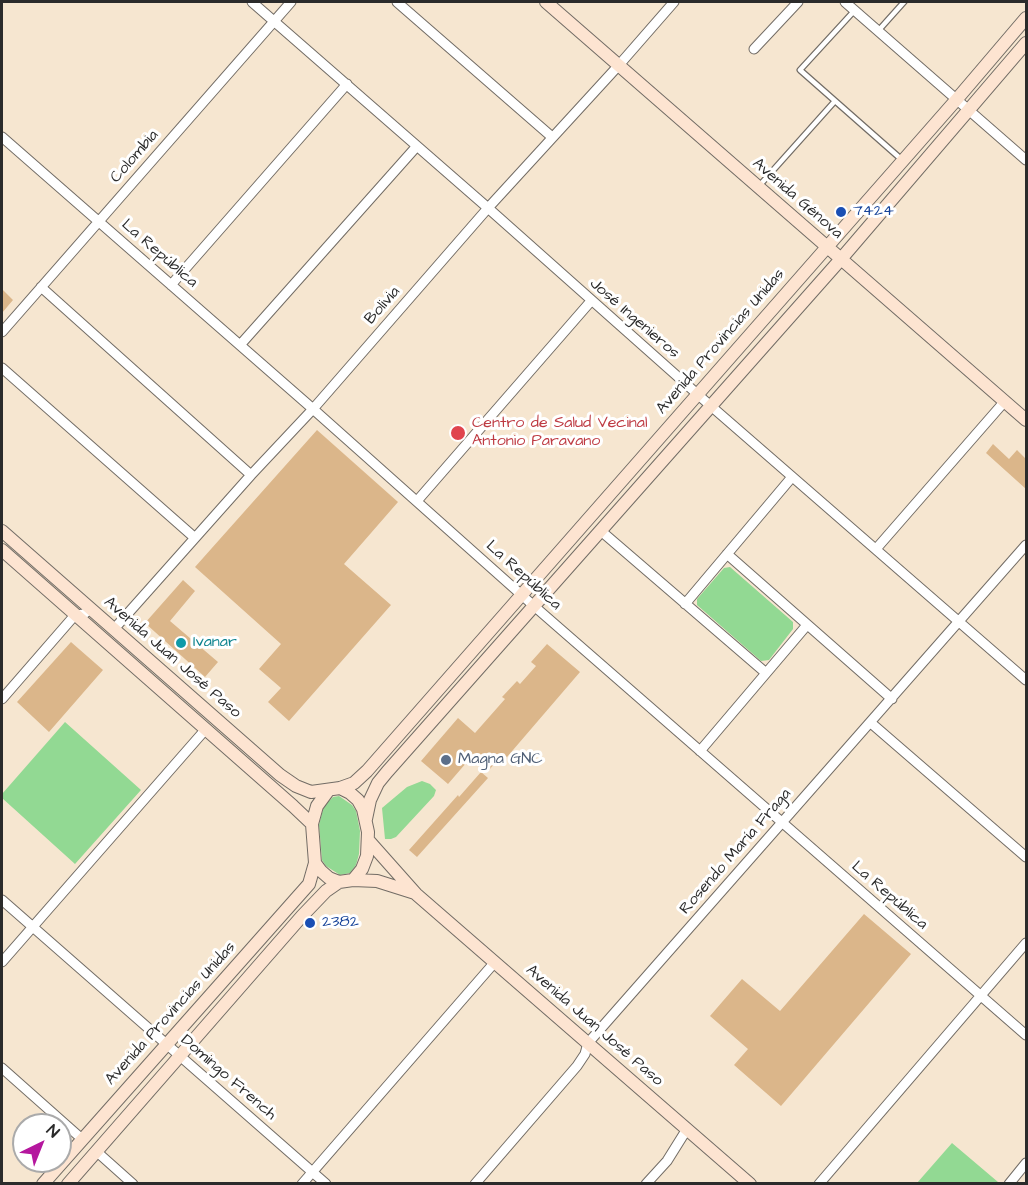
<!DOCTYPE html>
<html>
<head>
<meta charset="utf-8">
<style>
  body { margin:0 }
  #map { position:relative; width:1028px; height:1185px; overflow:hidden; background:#f6e6d0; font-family:"Architects Daughter",sans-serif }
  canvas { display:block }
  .frame { position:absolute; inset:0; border:3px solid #2b2b2b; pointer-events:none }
  .north { position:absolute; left:12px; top:1113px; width:60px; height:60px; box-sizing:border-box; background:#fff; border:2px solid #aaa; border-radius:50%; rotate:43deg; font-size:16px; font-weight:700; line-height:24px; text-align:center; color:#2b2b2b }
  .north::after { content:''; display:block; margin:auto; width:21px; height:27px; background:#b5179e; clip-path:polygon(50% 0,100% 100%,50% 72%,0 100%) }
</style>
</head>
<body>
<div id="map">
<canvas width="1028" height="1185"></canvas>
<div class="frame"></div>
<div class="north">N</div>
</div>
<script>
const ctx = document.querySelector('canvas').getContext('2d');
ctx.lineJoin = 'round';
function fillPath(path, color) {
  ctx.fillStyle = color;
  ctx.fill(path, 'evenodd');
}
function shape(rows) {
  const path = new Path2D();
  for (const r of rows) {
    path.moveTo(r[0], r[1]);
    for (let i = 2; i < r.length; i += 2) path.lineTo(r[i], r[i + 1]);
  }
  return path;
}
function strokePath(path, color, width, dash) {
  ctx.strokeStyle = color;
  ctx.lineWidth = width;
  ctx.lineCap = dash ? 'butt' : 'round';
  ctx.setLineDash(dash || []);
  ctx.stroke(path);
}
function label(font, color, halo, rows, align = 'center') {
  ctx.font = font + ' "Architects Daughter",sans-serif';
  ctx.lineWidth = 6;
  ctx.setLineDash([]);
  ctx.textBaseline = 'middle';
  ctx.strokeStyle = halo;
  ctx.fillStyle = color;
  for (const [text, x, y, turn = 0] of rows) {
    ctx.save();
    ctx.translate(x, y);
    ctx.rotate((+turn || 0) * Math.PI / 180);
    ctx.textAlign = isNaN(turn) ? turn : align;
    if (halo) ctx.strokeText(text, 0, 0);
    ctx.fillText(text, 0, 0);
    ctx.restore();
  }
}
fillPath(shape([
  [730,567,793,622,793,629,769,660,761,661,697,605,697,599,724,568],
  [65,722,141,790,75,864,2,798,2,794],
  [422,781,430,784,436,790,434,796,396,837,391,839,385,839,382,808,407,787],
  [339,796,352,805,356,811,360,831,359,854,356,865,350,873,340,875,326,866,322,860,319,825,323,809,328,802,333,797],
  [952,1143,998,1182,997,1183,917,1183]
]), '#92d993');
fillPath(shape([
  [2,289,13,300,2,313],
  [317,430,398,502,344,564,391,605,289,721,268,702,281,688,259,669,281,644,195,567],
  [993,444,1009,459,1017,450,1026,459,1026,489,986,453],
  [183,580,195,591,170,621,218,662,205,677,145,623],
  [71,642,103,670,49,732,17,702],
  [547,644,580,672,507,757,503,754,489,770,473,755,448,784,421,761,458,718,475,733,505,699,502,697,517,681,520,684,536,666,531,662],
  [481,772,488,778,417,857,409,850,458,795,459,797],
  [864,914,911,954,781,1106,734,1065,748,1049,710,1016,742,979,780,1011]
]), '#dbb68a');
const lane = shape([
  [855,10,800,70,901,159],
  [878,31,904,2],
  [759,186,835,101]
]);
const street = shape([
  [252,2,488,208,704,400,1026,680],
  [397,2,552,137],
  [845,2,1026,160],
  [754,49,798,2],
  [2,137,313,409,534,606,1026,1035],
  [171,285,347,84],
  [41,287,251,475],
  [2,332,291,2],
  [240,345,417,146],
  [2,368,195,538],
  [417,501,591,301],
  [601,531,766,673],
  [876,549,1005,401],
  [727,554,892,699],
  [685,604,792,477],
  [114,629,251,475,313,409,488,208,619,65,674,2],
  [2,699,75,615,84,614,90,609],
  [871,723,1026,857],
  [700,751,807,625],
  [2,900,326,1184],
  [2,962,205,730],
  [2,1068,82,1139],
  [96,1151,133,1184],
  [302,1184,495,962],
  [475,1184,577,1066,585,1054,588,1043,1026,545],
  [646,1184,667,1161,687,1129],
  [819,1184,1026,943],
  [1009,1184,1026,1163]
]);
const secondary = shape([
  [546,2,1026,420],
  [2,531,280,775,296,786,311,792,340,788,354,783,367,771,957,99,1026,18],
  [2,550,293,806,312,824],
  [340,788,350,793,358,800,363,809,368,832,367,856,362,869,353,880],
  [328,791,317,806,312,824,315,863,321,871,329,878,339,882,353,880,377,881,415,893],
  [366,819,370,800,378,783,387,772,841,259,1026,43],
  [368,840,416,894,750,1184],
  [43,1184,309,884,315,863],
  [68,1184,302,916,326,891,339,882]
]);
strokePath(lane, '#726c65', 7);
strokePath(street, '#726c65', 11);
strokePath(secondary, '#726c65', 14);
strokePath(lane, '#fff', 4.5);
strokePath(street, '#fff', 9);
strokePath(secondary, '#fde4d1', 12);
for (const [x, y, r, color] of [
  [841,212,6,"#1a4fb4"],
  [458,433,8,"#e0444e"],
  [181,643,6,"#0f9aa8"],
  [446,760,6,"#5c6f8a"],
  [310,923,6,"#1a4fb4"]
]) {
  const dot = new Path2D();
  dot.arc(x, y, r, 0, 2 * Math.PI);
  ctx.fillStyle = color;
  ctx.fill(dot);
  strokePath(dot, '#fff', 2);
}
label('16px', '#2b2b2b', '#fff', [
  ["Colombia",135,157,-49],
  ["Avenida Génova",797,199,41],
  ["La República",159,254,41],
  ["Bolivia",383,306,-49],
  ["José Ingenieros",634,319,41],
  ["Avenida Provincias Unidas",721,342,-49],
  ["La República",523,576,42],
  ["Avenida Juan José Paso",172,658,41],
  ["Rosendo María Fraga",736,852,-49],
  ["La República",889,896,41],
  ["Avenida Provincias Unidas",171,1014,-48],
  ["Avenida Juan José Paso",594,1026,41],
  ["Domingo French",228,1078,41]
]);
label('16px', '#164399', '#fff', [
  ["7424",853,212],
  ["2382",322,923]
], 'left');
label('16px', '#be3a42', '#fff', [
  ["Centro de Salud Vecinal",472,424],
  ["Antonio Paravano",472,442]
], 'left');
label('16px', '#0d838f', '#fff', [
  ["Ivanar",193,643]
], 'left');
label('16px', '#4e5e75', '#fff', [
  ["Magna GNC",458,760]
], 'left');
</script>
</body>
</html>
